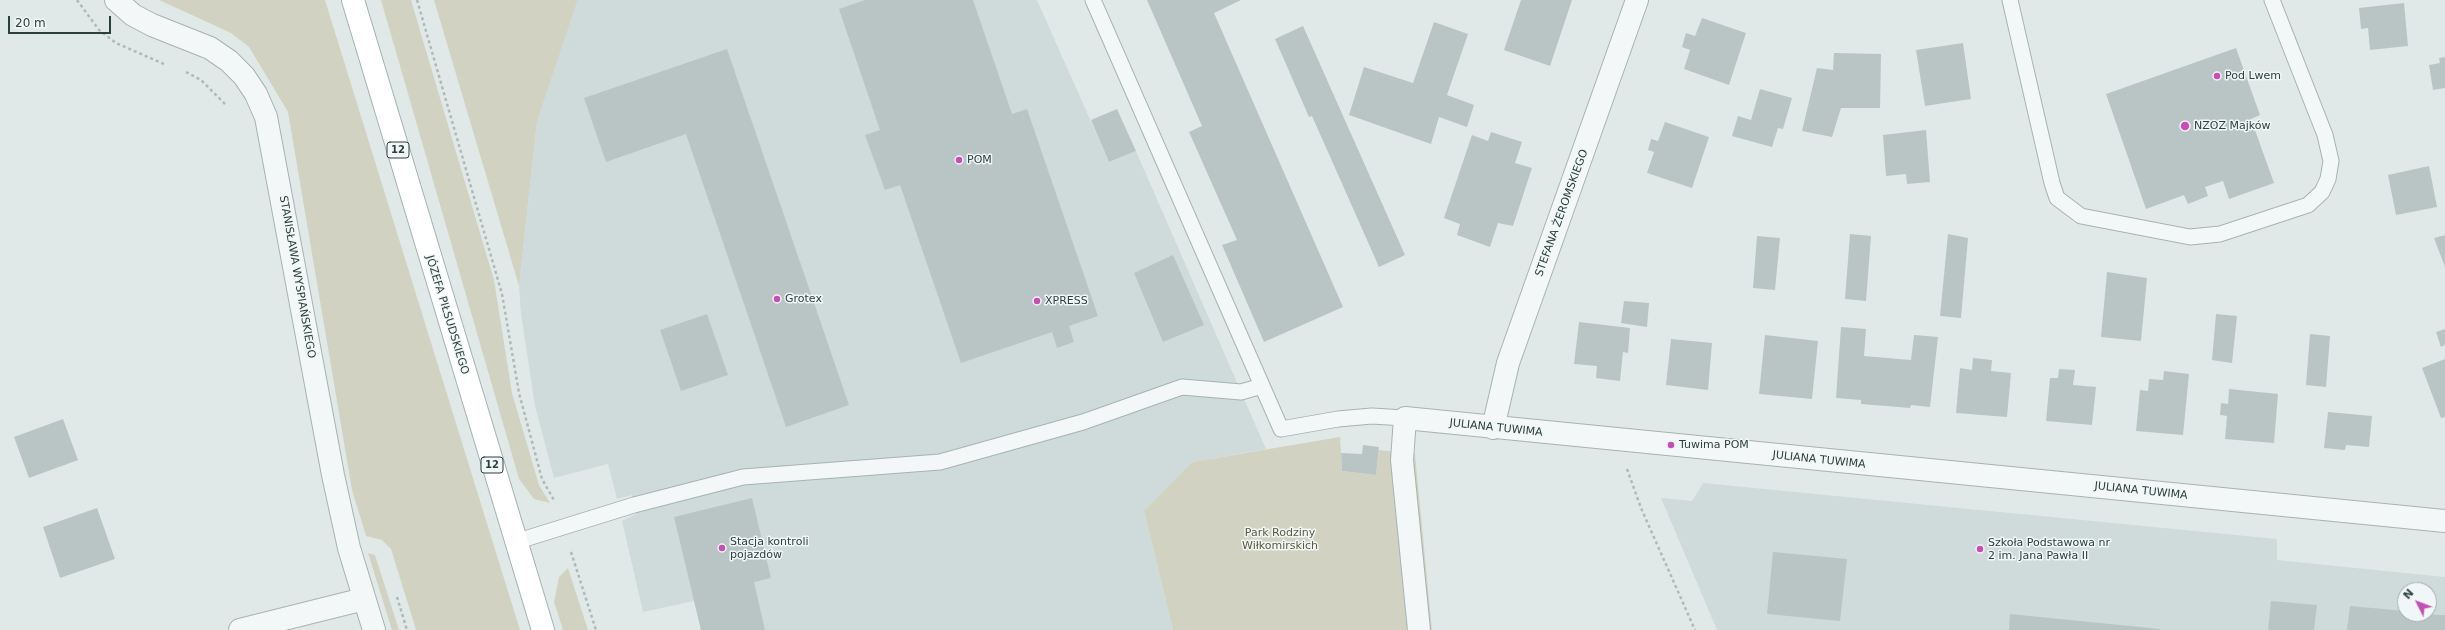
<!DOCTYPE html>
<html>
<head>
<meta charset="utf-8">
<style>
  body { margin:0 }
  #map { position:relative; width:2445px; height:630px; overflow:hidden; background:#e1e9e8; font-family:"DejaVu Sans",sans-serif }
  canvas { display:block }
  .north { position:absolute; left:2397px; top:582px; width:40px; height:40px; box-sizing:border-box; background:#f1f6f6; border:1px solid #a1adac; border-radius:50%; rotate:312deg; font-size:11px; font-weight:700; line-height:16px; text-align:center; color:#2a403e }
  .north::after { content:''; display:block; margin:auto; width:14px; height:18px; background:#c64eb7; clip-path:polygon(50% 0,100% 100%,50% 72%,0 100%) }
  .scale { position:absolute; left:8px; top:16px; width:103px; height:18px; box-sizing:border-box; border:2px solid #2a403e; border-top:0; padding-left:5px; font-size:12px; line-height:14px; white-space:nowrap; color:#2a403e; -webkit-text-stroke:3px #f1f6f6; paint-order:stroke }
</style>
</head>
<body>
<div id="map">
<canvas width="2445" height="630"></canvas>
<div class="north">N</div>
<div class="scale">20 m</div>
</div>
<script>
const ctx = document.querySelector('canvas').getContext('2d');
ctx.lineJoin = 'round';
function fillPath(path, color) {
  ctx.fillStyle = color;
  ctx.fill(path, 'evenodd');
}
function shape(rows) {
  const path = new Path2D();
  for (const r of rows) {
    path.moveTo(r[0], r[1]);
    for (let i = 2; i < r.length; i += 2) path.lineTo(r[i], r[i + 1]);
  }
  return path;
}
function strokePath(path, color, width, dash) {
  ctx.strokeStyle = color;
  ctx.lineWidth = width;
  ctx.lineCap = dash ? 'butt' : 'round';
  ctx.setLineDash(dash || []);
  ctx.stroke(path);
}
function label(font, color, halo, rows, align = 'center') {
  ctx.font = font + ' "DejaVu Sans",sans-serif';
  ctx.lineWidth = 3;
  ctx.setLineDash([]);
  ctx.textBaseline = 'middle';
  ctx.strokeStyle = halo;
  ctx.fillStyle = color;
  for (const [text, x, y, turn = 0] of rows) {
    ctx.save();
    ctx.translate(x, y);
    ctx.rotate((+turn || 0) * Math.PI / 180);
    ctx.textAlign = isNaN(turn) ? turn : align;
    if (halo) ctx.strokeText(text, 0, 0);
    ctx.fillText(text, 0, 0);
    ctx.restore();
  }
}
fillPath(shape([
  [578,0,1037,0,1109,162,1136,151,1266,449,1192,462,1144,511,1173,630,701,630,694,601,643,612,622,521,636,514,632,495,617,499,608,464,554,478,535,406,521,314,519,286,537,122],
  [1703,483,2277,539,2277,560,2445,577,2445,630,1717,630,1661,498,1692,501],
  [2405,590,2429,590,2429,614,2405,614]
]), '#cfdbda');
fillPath(shape([
  [159,0,325,0,520,630,416,630,391,549,382,540,366,536,352,490,288,112,249,47,231,33],
  [381,0,411,0,494,280,512,393,539,485,550,503,534,499,519,479],
  [434,0,578,0,537,122,519,286],
  [1340,437,1342,471,1376,475,1379,450,1415,454,1432,630,1173,630,1144,511,1192,462],
  [368,553,375,555,399,630,392,630],
  [568,568,588,630,563,630,554,602,559,577]
]), '#d2d2c3');
fillPath(shape([
  [865,0,973,0,1012,114,1027,109,1098,316,1069,326,1074,342,1057,348,1052,332,961,363,900,185,885,190,865,135,880,130,839,9],
  [1147,0,1241,0,1214,13,1343,307,1264,342,1222,245,1237,240,1189,132,1202,126],
  [1521,0,1572,0,1550,66,1504,50],
  [2404,3,2408,46,2370,50,2368,28,2361,29,2359,8],
  [1702,18,1746,33,1729,85,1684,69,1690,50,1682,47,1686,33,1695,36],
  [1434,22,1468,34,1447,95,1474,105,1467,127,1439,117,1431,144,1349,115,1364,67,1413,83],
  [1303,26,1405,255,1379,267,1312,116,1309,117,1275,39],
  [1963,43,1971,99,1925,106,1916,50],
  [2236,48,2260,115,2251,119,2274,183,2229,199,2223,181,2205,187,2208,196,2188,204,2184,195,2146,209,2106,94],
  [727,49,849,405,786,427,686,134,606,162,584,98],
  [1834,53,1881,54,1880,108,1841,108,1832,137,1802,131,1817,68,1833,70],
  [2445,57,2445,88,2433,90,2429,65,2440,63,2439,58],
  [1760,89,1792,98,1783,129,1778,128,1772,147,1732,136,1738,116,1751,120],
  [1117,109,1136,151,1109,162,1091,120],
  [1665,122,1709,137,1692,188,1647,173,1654,152,1648,150,1651,139,1658,141],
  [1926,130,1930,182,1907,184,1906,174,1886,176,1883,135],
  [1491,132,1522,142,1515,163,1532,168,1513,226,1498,223,1490,247,1457,235,1460,224,1444,218,1472,135,1488,141],
  [2429,166,2437,207,2396,215,2388,175],
  [1850,234,1871,236,1866,301,1845,299],
  [1948,234,1968,238,1961,318,1940,316],
  [2445,235,2445,267,2434,238],
  [1757,236,1780,238,1775,290,1753,288],
  [1173,255,1204,325,1163,342,1134,273],
  [2107,272,2147,278,2141,341,2101,337],
  [1624,301,1649,303,1647,327,1621,323],
  [707,314,728,375,681,391,660,330],
  [2216,314,2237,316,2232,363,2212,360],
  [1579,322,1630,328,1628,353,1623,352,1620,381,1596,378,1597,366,1574,364],
  [1841,327,1866,329,1864,356,1911,360,1914,335,1938,337,1930,407,1911,405,1910,408,1861,404,1861,400,1836,398],
  [2445,329,2445,345,2441,347,2436,332],
  [2310,334,2330,336,2326,387,2306,385],
  [1765,335,1818,341,1812,399,1759,394],
  [1671,339,1712,343,1708,390,1666,385],
  [1973,358,1992,360,1991,371,2011,373,2007,417,1956,413,1960,368,1972,370],
  [2445,359,2445,417,2441,418,2422,368],
  [2059,369,2075,370,2073,385,2096,387,2092,425,2046,421,2050,378,2058,378],
  [2164,371,2189,374,2183,435,2136,431,2140,390,2148,391,2149,379,2163,380],
  [2229,389,2278,394,2274,443,2225,439,2227,416,2220,415,2221,403,2228,404],
  [2328,412,2372,416,2369,447,2346,445,2345,450,2324,448],
  [63,419,78,460,29,478,14,437],
  [1363,445,1379,447,1376,475,1342,471,1341,453,1362,454],
  [752,498,771,578,754,582,765,630,701,630,674,517],
  [97,508,115,559,60,578,43,527],
  [1773,552,1847,559,1840,621,1767,614],
  [2271,601,2317,605,2314,630,2268,630],
  [2350,606,2405,611,2405,614,2445,615,2445,630,2347,630],
  [2010,614,2160,629,2160,630,2009,630]
]), '#b9c5c4');
const lane = shape([
  [1093,0,1281,429,1338,419,1372,416,1405,418],
  [2010,0,2052,183,2057,198,2081,216,2190,237,2220,234,2308,205,2322,192,2328,179,2331,161,2325,135,2272,0],
  [515,542,634,505,743,477,940,462,1083,422,1182,387,1241,392,1262,386]
]);
const street = shape([
  [116,0,133,15,152,25,210,48,229,61,244,76,256,94,266,117,333,475,349,548,374,630],
  [1493,428,1508,363,1637,0],
  [240,630,364,599],
  [1419,630,1402,460,1405,418,2445,521]
]);
const primary = shape([
  [353,0,543,630]
]);
strokePath(lane, '#a6b3b2', 17);
strokePath(street, '#a6b3b2', 24);
strokePath(primary, '#a1b4b2', 24);
strokePath(shape([
  [77,0,99,30,116,43,164,64],
  [417,0,502,294,519,393,542,479,555,502],
  [186,72,201,80,225,104],
  [1627,469,1641,508,1695,630],
  [571,552,596,630],
  [397,597,407,630]
]), '#afb9b8', 2.5, [3, 3]);
strokePath(lane, '#f4f7f7', 15);
strokePath(street, '#f4f7f7', 22);
strokePath(primary, '#fff', 22);
for (const [x, y, r, color] of [
  [2217,76,4,"#c64eb7"],
  [2185,126,5,"#c64eb7"],
  [959,160,4,"#c64eb7"],
  [777,299,4,"#c64eb7"],
  [1037,301,4,"#c64eb7"],
  [1671,445,4,"#c64eb7"],
  [722,548,4,"#c64eb7"],
  [1980,549,4,"#c64eb7"]
]) {
  const dot = new Path2D();
  dot.arc(x, y, r, 0, 2 * Math.PI);
  ctx.fillStyle = color;
  ctx.fill(dot);
  strokePath(dot, '#f1f6f6', 1.5);
}
for (const [x, y, w] of [
  [398,150,22],
  [492,465,22]
]) {
  const box = new Path2D();
  box.roundRect(x - w / 2, y - 8, w, 16, 3);
  ctx.fillStyle = '#f1f6f6';
  ctx.fill(box);
  strokePath(box, '#2a403e', 1);
}
label('bold 10px', '#2a403e', null, [
  ["12",398,150],
  ["12",492,465]
]);
label('11px', '#2a403e', '#f1f6f6', [
  ["Pod Lwem",2225,76],
  ["NZOZ Majków",2194,126],
  ["POM",967,160],
  ["Grotex",785,299],
  ["XPRESS",1045,301],
  ["Tuwima POM",1679,445],
  ["Stacja kontroli",730,542],
  ["pojazdów",730,555],
  ["Szkoła Podstawowa nr",1988,543],
  ["2 im. Jana Pawła II",1988,556]
], 'left');
label('11px', '#2a403e', '#f1f6f6', [
  ["STEFANA ŻEROMSKIEGO",1562,213,-70],
  ["STANISŁAWA WYSPIAŃSKIEGO",297,277,80],
  ["JÓZEFA PIŁSUDSKIEGO",447,315,73],
  ["JULIANA TUWIMA",1496,428,6],
  ["JULIANA TUWIMA",1819,460,6],
  ["JULIANA TUWIMA",2141,491,6]
]);
label('11px', '#585a39', '#f1f6f6', [
  ["Park Rodziny",1280,533],
  ["Wiłkomirskich",1280,546]
]);
</script>
</body>
</html>
